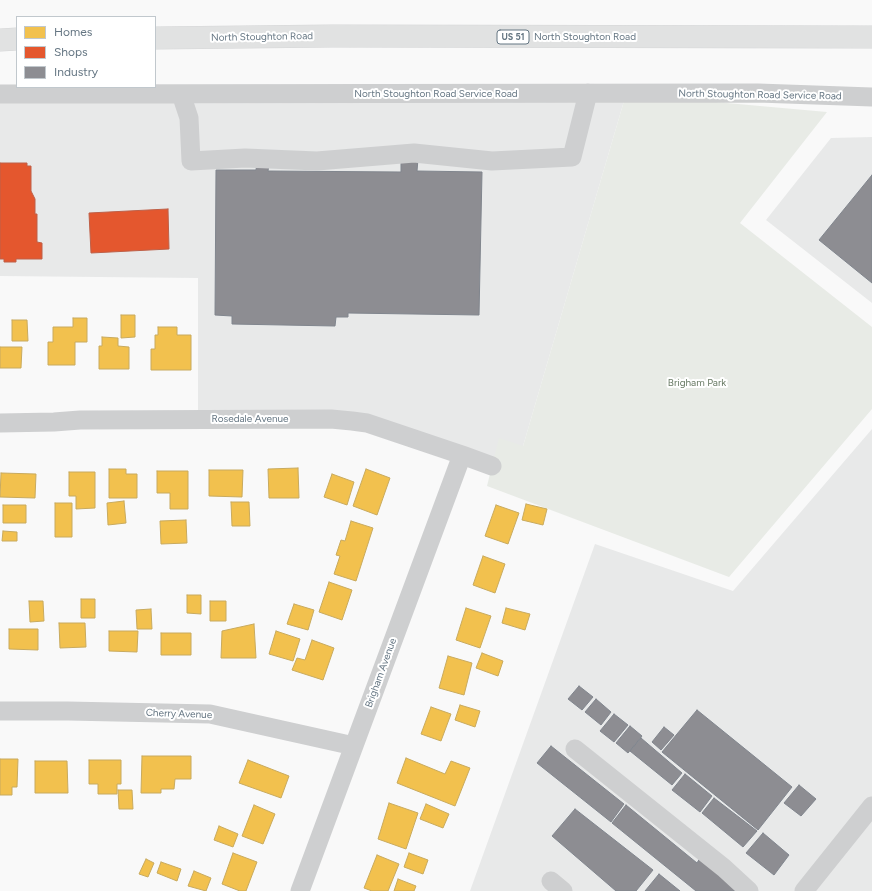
<!DOCTYPE html>
<html>
<head>
<meta charset="utf-8">
<style>
  body { margin:0 }
  #map { position:relative; width:872px; height:891px; overflow:hidden; background:#f9f9f9; font-family:Figtree,sans-serif }
  canvas { display:block }
  .legend { position:absolute; left:16px; top:16px; width:140px; height:72px; box-sizing:border-box; background:#fff; border:1px solid #c1c8cd; margin:0; padding:5px 7px; list-style:none; font-size:12px; color:#657683 }
  .legend li { display:flex; align-items:center; gap:8px; height:20px }
  .legend b { width:20px; border:1px solid #c1c8cd }
</style>
</head>
<body>
<div id="map">
<canvas width="872" height="891"></canvas>
<ul class="legend">
<li><b style="height:11px;background:#f2c14e"></b>Homes</li>
<li><b style="height:11px;background:#e4572e"></b>Shops</li>
<li><b style="height:11px;background:#8d8d92"></b>Industry</li>
</ul>
</div>
<script>
const ctx = document.querySelector('canvas').getContext('2d');
ctx.lineJoin = 'round';
function fillPath(path, color) {
  ctx.fillStyle = color;
  ctx.fill(path, 'evenodd');
}
function shape(rows) {
  const path = new Path2D();
  for (const r of rows) {
    path.moveTo(r[0], r[1]);
    for (let i = 2; i < r.length; i += 2) path.lineTo(r[i], r[i + 1]);
  }
  return path;
}
function strokePath(path, color, width, dash) {
  ctx.strokeStyle = color;
  ctx.lineWidth = width;
  ctx.lineCap = dash ? 'butt' : 'round';
  ctx.setLineDash(dash || []);
  ctx.stroke(path);
}
function label(font, color, halo, rows, align = 'center') {
  ctx.font = font + ' Figtree,sans-serif';
  ctx.lineWidth = 4;
  ctx.setLineDash([]);
  ctx.textBaseline = 'middle';
  ctx.strokeStyle = halo;
  ctx.fillStyle = color;
  for (const [text, x, y, turn = 0] of rows) {
    ctx.save();
    ctx.translate(x, y);
    ctx.rotate((+turn || 0) * Math.PI / 180);
    ctx.textAlign = isNaN(turn) ? turn : align;
    if (halo) ctx.strokeText(text, 0, 0);
    ctx.fillText(text, 0, 0);
    ctx.restore();
  }
}
fillPath(shape([
  [0,94,626,94,523,446,492,466,367,423,198,420,198,278,0,276],
  [872,137,872,303,766,220,831,138],
  [872,429,872,891,470,891,595,544,733,591]
]), '#e8e9e9');
fillPath(shape([
  [626,94,827,112,740,223,872,327,872,409,729,577,487,486,499,438,523,446]
]), '#e8ebe6');
const homes = shape([
  [121,315,135,315,135,337,121,338,121,315],
  [73,318,87,318,87,342,75,342,75,365,48,365,48,342,53,342,53,327,73,327,73,318],
  [12,320,27,320,28,341,12,341,12,320],
  [158,327,177,327,177,335,191,335,191,370,151,370,151,349,155,349,155,335,158,335,158,327],
  [102,337,118,338,118,346,129,347,129,369,99,369,99,346,102,346,102,337],
  [0,347,22,347,21,368,0,368,0,347],
  [298,468,299,498,269,498,268,469,298,468],
  [109,469,126,469,126,474,137,474,137,498,109,498,109,469],
  [366,469,390,478,377,515,353,506,366,469],
  [209,470,243,470,242,497,209,496,209,470],
  [157,471,188,471,188,509,170,509,170,493,157,493,157,471],
  [69,472,95,472,95,508,76,509,76,496,69,496,69,472],
  [1,473,36,474,35,498,0,497,1,473],
  [332,474,354,482,347,505,324,497,332,474],
  [124,501,126,523,108,525,107,503,124,501],
  [231,502,249,502,250,526,232,526,231,502],
  [55,503,72,503,72,537,55,537,55,503],
  [526,504,547,509,543,525,522,520,526,504],
  [3,505,26,505,26,523,3,523,3,505],
  [496,505,519,513,508,544,485,536,496,505],
  [186,520,187,543,161,544,160,521,186,520],
  [351,521,373,528,356,581,334,574,340,556,336,555,341,540,345,541,351,521],
  [3,531,17,532,17,541,2,541,3,531],
  [483,556,505,564,495,593,473,585,483,556],
  [329,582,352,590,342,620,319,612,329,582],
  [187,595,201,595,201,614,187,613,187,595],
  [81,599,95,599,95,618,81,618,81,599],
  [29,601,43,601,44,621,30,622,29,601],
  [210,601,226,601,226,621,210,621,210,601],
  [294,604,314,610,308,630,287,624,294,604],
  [466,608,491,616,480,648,456,640,466,608],
  [506,608,530,614,525,630,502,623,506,608],
  [151,609,152,629,137,629,136,610,151,609],
  [59,623,85,623,86,647,60,648,59,623],
  [254,624,256,658,221,658,222,631,254,624],
  [9,629,38,629,38,650,9,649,9,629],
  [109,631,138,631,137,652,109,651,109,631],
  [276,631,300,639,293,661,269,654,276,631],
  [161,633,191,633,191,655,161,655,161,633],
  [312,640,334,648,323,680,292,670,297,658,305,660,312,640],
  [482,653,503,661,498,676,476,668,482,653],
  [448,656,472,663,464,695,439,688,448,656],
  [460,705,480,711,475,727,455,720,460,705],
  [431,707,451,714,441,741,421,734,431,707],
  [142,756,191,756,191,779,175,779,174,789,161,789,161,793,141,793,142,756],
  [406,758,445,774,451,761,470,768,455,806,397,783,406,758],
  [0,759,18,759,17,787,12,787,12,795,0,795,0,759],
  [89,760,121,760,121,784,117,784,117,794,98,794,98,784,89,784,89,760],
  [248,760,289,776,281,798,239,783,248,760],
  [35,761,67,761,68,793,35,793,35,761],
  [118,790,132,790,133,809,119,809,118,790],
  [389,803,418,813,406,849,378,839,389,803],
  [426,804,449,814,443,828,420,819,426,804],
  [254,805,275,814,263,844,242,836,254,805],
  [219,826,238,834,233,847,214,840,219,826],
  [233,853,257,862,246,891,240,891,222,884,233,853],
  [409,853,428,860,423,874,404,867,409,853],
  [377,855,399,864,388,891,372,891,364,888,377,855],
  [146,859,154,863,148,877,139,874,146,859],
  [161,862,181,869,177,881,157,873,161,862],
  [194,871,211,878,206,891,188,886,194,871],
  [398,879,416,886,414,891,394,891,398,879]
]);
fillPath(homes, '#f2c14e');
strokePath(homes, '#c8aa5e', 1);
const shops = shape([
  [0,163,27,163,27,166,31,166,31,191,35,199,35,214,37,214,37,242,42,243,42,259,16,259,16,262,4,262,4,259,0,259,0,163],
  [168,209,169,249,91,253,89,213,168,209]
]);
fillPath(shops, '#e4572e');
strokePath(shops, '#be6048', 1);
const industry = shape([
  [401,158,418,159,417,171,482,172,479,315,348,313,348,317,336,317,335,326,232,324,232,316,215,315,216,170,256,170,257,163,269,164,268,171,401,172,401,158],
  [872,175,872,283,819,240,872,175],
  [579,686,593,697,582,710,568,699,579,686],
  [596,699,611,712,601,725,585,712,596,699],
  [697,710,792,787,758,830,662,752,697,710],
  [614,714,628,725,614,742,600,731,614,714],
  [630,726,642,736,628,753,616,743,630,726],
  [664,727,674,735,661,750,652,742,664,727],
  [641,738,682,773,672,785,630,751,641,738],
  [551,746,624,804,611,822,537,763,551,746],
  [685,774,712,796,700,812,672,790,685,774],
  [799,785,816,799,801,816,784,803,799,785],
  [714,798,757,831,743,847,702,813,714,798],
  [626,805,697,863,700,858,741,891,696,891,612,823,626,805],
  [575,809,653,870,636,891,616,891,552,836,575,809],
  [763,833,789,855,774,875,746,853,763,833],
  [659,874,680,891,645,891,659,874]
]);
fillPath(industry, '#8d8d92');
strokePath(industry, '#81868e', 1);
const major = shape([
  [155,38,332,36,872,37],
  [0,40,17,39]
]);
strokePath(major, '#d5d6d7', 23);
strokePath(shape([
  [0,94,758,93,872,97],
  [181,94,189,118,191,161,245,158,317,161,414,153,492,161,572,157,588,93],
  [0,423,54,422,80,420,331,419,352,421,367,423,462,455,492,466],
  [0,711,68,711,210,714,354,746],
  [575,749,724,868,749,891],
  [551,881,563,891],
  [300,891,462,455],
  [804,891,872,806]
]), '#cecfd0', 19);
strokePath(major, '#e1e2e2', 22);
for (const [x, y, w] of [
  [513,37,32]
]) {
  const box = new Path2D();
  box.roundRect(x - w / 2, y - 7, w, 14, 3);
  ctx.fillStyle = '#fff';
  ctx.fill(box);
  strokePath(box, '#657683', 1);
}
label('bold 9px', '#657683', null, [
  ["US 51",513,37]
]);
label('10px', '#657683', '#fff', [
  ["North Stoughton Road",262,37,-1],
  ["North Stoughton Road",585,37],
  ["North Stoughton Road Service Road",436,94],
  ["North Stoughton Road Service Road",760,95,1],
  ["Rosedale Avenue",250,419],
  ["Brigham Avenue",381,673,-70],
  ["Cherry Avenue",179,714,2]
]);
label('10px', '#687a64', '#fff', [
  ["Brigham Park",697,383]
]);
</script>
</body>
</html>
